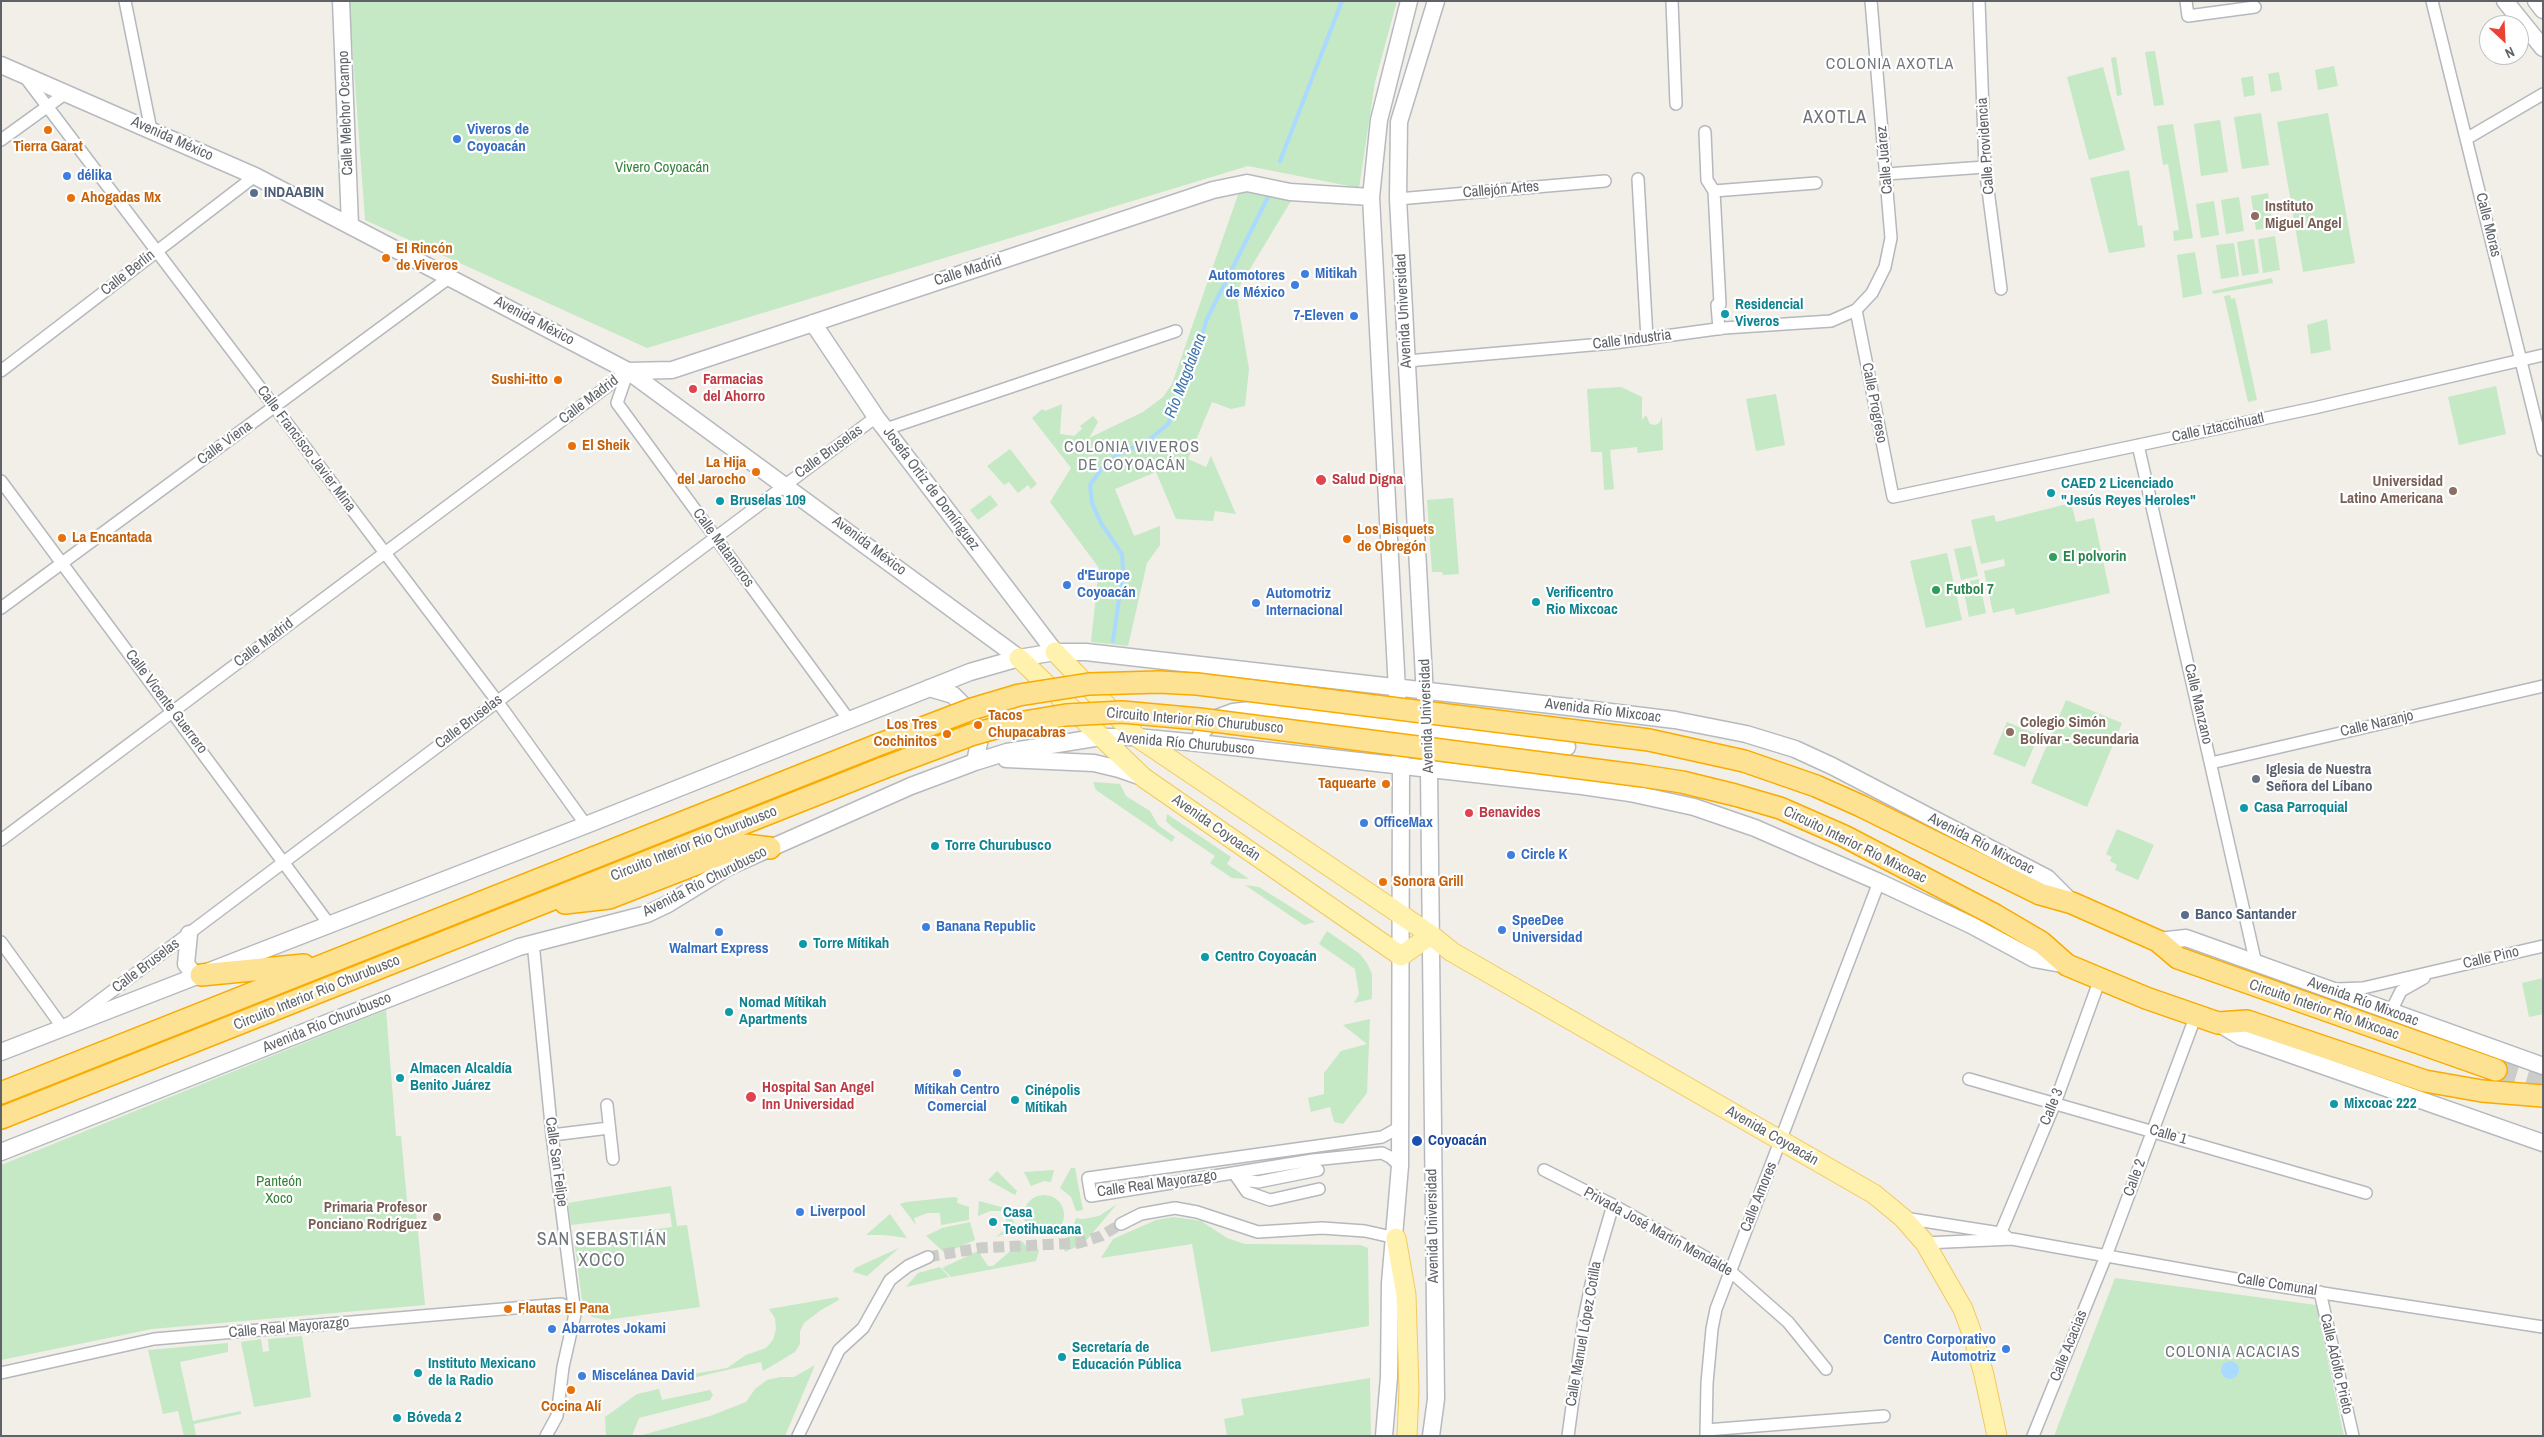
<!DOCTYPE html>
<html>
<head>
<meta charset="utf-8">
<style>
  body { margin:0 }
  #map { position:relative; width:2544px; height:1437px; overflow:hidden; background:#f1efe8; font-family:"Archivo Narrow",sans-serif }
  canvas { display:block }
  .frame { position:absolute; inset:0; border:2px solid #5f6368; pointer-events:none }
  .north { position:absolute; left:2479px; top:15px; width:50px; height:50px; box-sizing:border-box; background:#fff; border:1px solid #bfc1c3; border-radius:50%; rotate:155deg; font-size:14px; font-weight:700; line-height:20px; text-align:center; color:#5f6368 }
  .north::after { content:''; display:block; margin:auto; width:18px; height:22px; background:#ea4335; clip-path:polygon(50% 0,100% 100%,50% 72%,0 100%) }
</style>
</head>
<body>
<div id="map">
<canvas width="2544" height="1437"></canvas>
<div class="frame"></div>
<div class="north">N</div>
</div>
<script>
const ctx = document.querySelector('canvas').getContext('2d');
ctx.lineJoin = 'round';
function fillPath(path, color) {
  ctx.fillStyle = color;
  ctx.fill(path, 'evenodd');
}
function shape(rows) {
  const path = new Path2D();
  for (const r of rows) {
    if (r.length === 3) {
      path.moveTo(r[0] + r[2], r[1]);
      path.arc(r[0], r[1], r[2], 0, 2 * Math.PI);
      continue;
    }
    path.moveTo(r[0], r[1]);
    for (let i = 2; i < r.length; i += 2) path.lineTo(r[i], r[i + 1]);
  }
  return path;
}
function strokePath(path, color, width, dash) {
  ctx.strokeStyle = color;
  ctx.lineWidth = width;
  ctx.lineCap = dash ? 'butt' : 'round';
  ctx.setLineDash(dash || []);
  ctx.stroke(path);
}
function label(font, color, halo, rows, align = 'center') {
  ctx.font = font + ' "Archivo Narrow",sans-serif';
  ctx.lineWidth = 4.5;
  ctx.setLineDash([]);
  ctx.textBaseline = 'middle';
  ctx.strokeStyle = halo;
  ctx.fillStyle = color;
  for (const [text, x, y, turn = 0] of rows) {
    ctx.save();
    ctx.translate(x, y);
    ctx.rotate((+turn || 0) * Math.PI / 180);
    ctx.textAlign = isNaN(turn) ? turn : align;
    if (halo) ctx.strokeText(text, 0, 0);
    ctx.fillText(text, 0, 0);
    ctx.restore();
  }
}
fillPath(shape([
  [349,1,1397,1,1375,82,1359,188,1248,166,647,348,365,220],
  [2155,51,2164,105,2154,106,2145,52],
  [2116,57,2122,95,2117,96,2111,58],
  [2334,66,2338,86,2318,90,2315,70],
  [2103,67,2125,150,2089,160,2067,77],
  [2279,72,2282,90,2271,92,2268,74],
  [2253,76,2255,95,2244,97,2241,78],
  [2261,113,2269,165,2242,169,2234,117],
  [2328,113,2355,263,2303,272,2277,122],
  [2220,120,2228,172,2201,176,2194,124],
  [2173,124,2193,238,2174,241,2173,231,2179,230,2168,164,2163,165,2157,126],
  [2129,170,2138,226,2142,225,2145,247,2109,253,2090,178],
  [1240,189,1291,201,1236,292,1249,369,1245,406,1231,409,1212,402,1188,459,1206,467,1211,456,1236,514,1215,511,1213,521,1176,519,1156,472,1115,489,1134,536,1160,526,1160,545,1147,563,1128,646,1091,642,1099,568,1050,502,1071,468,1032,418,1041,410,1043,409,1045,411,1062,404,1060,434,1074,436,1082,429,1080,426,1093,416,1098,422,1089,438,1143,412,1163,397,1172,384],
  [2268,193,2273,227,2256,230,2251,196],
  [2239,197,2244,231,2226,234,2221,200],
  [2214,201,2219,235,2201,238,2196,204],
  [2275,236,2280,270,2263,273,2258,239],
  [2254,239,2259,273,2242,276,2237,242],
  [2234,243,2239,276,2221,279,2216,245],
  [2195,252,2202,294,2183,298,2177,255],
  [2272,278,2273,283,2213,294,2212,291],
  [2230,295,2231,299,2235,298,2257,400,2248,402,2224,296],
  [2327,319,2331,350,2311,354,2307,325],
  [2496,386,2506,434,2459,445,2448,397],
  [1621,387,1642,397,1642,420,1646,415,1650,424,1656,425,1660,422,1662,416,1663,450,1638,453,1637,447,1610,450,1614,489,1604,490,1602,452,1591,452,1587,389],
  [1776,394,1785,445,1756,451,1746,399],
  [1010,449,1037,484,1031,489,1028,485,1018,493,1009,482,1004,485,987,466],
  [990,495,998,505,978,520,970,510],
  [1453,498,1459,574,1443,575,1442,572,1432,572,1427,500],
  [2071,503,2076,522,2094,518,2110,593,2016,615,2014,608,1993,613,1984,571,2005,566,2004,559,1981,564,1971,520,1994,515,1996,522],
  [1971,546,1978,576,1961,580,1954,549],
  [1947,553,1962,620,1926,628,1910,561],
  [1979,579,1986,613,1969,617,1962,583],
  [2066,700,2122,723,2087,807,2031,783],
  [2007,722,2039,735,2025,767,1993,754],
  [1093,782,1120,784,1126,796,1150,811,1158,825,1175,837,1172,842,1096,790],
  [1167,814,1231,857,1227,864,1249,879,1232,878,1210,863,1215,856,1172,827,1166,821],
  [2117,829,2154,845,2138,880,2115,870,2117,865,2110,861,2112,857,2106,854],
  [1245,885,1259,887,1315,922,1304,925],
  [1327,931,1360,954,1367,963,1372,974,1372,999,1354,1003,1359,994,1355,969,1319,944],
  [2543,978,2543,1014,2529,1017,2522,983],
  [386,1010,396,1136,401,1136,408,1212,416,1212,425,1305,152,1329,1,1360,1,1165],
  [1370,1019,1367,1093,1343,1124,1334,1122,1330,1107,1311,1112,1308,1098,1324,1094,1324,1073,1341,1051,1367,1044,1343,1025],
  [1071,1168,1075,1168,1083,1210,1076,1211,1071,1197,1060,1188],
  [1054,1170,1051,1182,1044,1181,1031,1186,1024,1172],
  [997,1171,1017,1191,1015,1195,988,1180],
  [671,1186,677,1226,687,1225,700,1307,606,1320,592,1317,583,1307,574,1240,672,1227,670,1213,571,1225,568,1203],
  [1044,1215,20],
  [954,1197,958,1198,957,1203,969,1207,969,1220,941,1225,940,1213,928,1213,914,1218,916,1225,900,1204,906,1202],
  [979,1201,1012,1210,1014,1227,1012,1231,996,1237,1008,1227,1005,1216,1001,1211,990,1211,978,1216],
  [1117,1204,1084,1243,1065,1252,1061,1242,1071,1234,1076,1218,1083,1219,1099,1216],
  [890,1214,907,1238,884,1235,866,1235],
  [1174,1217,1201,1221,1227,1238,1245,1244,1360,1245,1368,1248,1369,1326,1211,1352,1192,1244,1101,1258,1113,1239,1156,1220],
  [970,1222,975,1240,945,1253,926,1236,942,1228],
  [1022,1241,1026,1246,1039,1250,1036,1261,951,1277,942,1268,978,1251,988,1266,993,1266],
  [899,1248,867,1276,853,1272,855,1268],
  [940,1267,949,1277,906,1287,918,1273],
  [2115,1278,2316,1305,2344,1436,2054,1436],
  [838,1297,839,1300,821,1310,804,1323,800,1331,800,1344,795,1352,763,1371,761,1362,671,1383,670,1378,727,1368,746,1355,766,1348,773,1340,776,1329,775,1318,769,1309],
  [302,1336,311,1397,254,1407,241,1342,261,1339,263,1352,269,1351,268,1339],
  [228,1343,228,1352,180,1362,193,1421,241,1411,241,1414,194,1424,196,1436,184,1436,178,1411,163,1414,148,1350],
  [815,1365,785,1436,639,1436,710,1416,746,1402,755,1389,767,1380,780,1377,794,1377],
  [1370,1378,1371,1436,1227,1436,1224,1419,1244,1415,1241,1399],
  [659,1389,662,1400,710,1390,713,1395,710,1400,639,1418,632,1436,606,1436,605,1417,637,1394]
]), '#c5e8c5');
fillPath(shape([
  [2230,1370,9]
]), '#aadaff');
strokePath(shape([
  [1280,161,1342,1],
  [1113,641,1123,571,1122,554,1101,523,1092,503,1090,485,1102,468,1117,455,1149,440,1168,424,1193,364,1207,319,1268,197]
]), '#aadaff', 4);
strokePath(shape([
  [928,1257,980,1248,1079,1243,1101,1236,1121,1224]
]), '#ccccc8', 11, [11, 5.5]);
strokePath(shape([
  [2496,1070,2543,1084]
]), '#ccccc8', 21, [21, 11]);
const street = shape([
  [125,1,151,130],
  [1672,1,1676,104],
  [1979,1,1985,167,2001,289],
  [2186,1,2188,16,2255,7],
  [2432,1,2543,450],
  [25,77,497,701,586,825],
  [1705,132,1707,180,1714,191,1720,304,1717,305,1719,329,1724,328],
  [2466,139,2543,94],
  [1,140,66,93],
  [1886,174,1985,167],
  [1638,179,1647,339],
  [1714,191,1816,183],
  [1398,199,1605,181],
  [1856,310,1893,497,2314,408,2543,355],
  [1407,361,1614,343,1724,328,1831,321,1856,310,1872,293,1885,267,1891,238,1871,1],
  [1,371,255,176],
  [628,371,617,403,849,720],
  [886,429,1176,331],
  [2138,445,2256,964],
  [1,481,329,924],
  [1,608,450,277],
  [2211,763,2543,686],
  [1,840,628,371],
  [1,942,63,1028,876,417],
  [533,942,552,1135,575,1314,563,1367,557,1416,546,1436],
  [2337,989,2363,988,2543,946],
  [2394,1013,2394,1005,2401,991,2424,978],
  [1969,1079,2366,1193],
  [607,1105,613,1159],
  [552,1135,609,1128],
  [1400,1166,1390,1157,1382,1153,1313,1160,1091,1196,1088,1178,1382,1137,1400,1127],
  [1544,1170,1613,1205,1730,1271,1788,1322,1826,1369],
  [1234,1173,1247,1192,1270,1200,1319,1189],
  [1238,1179,1258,1182,1318,1170],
  [1904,1218,2000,1233,2006,1236],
  [1121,1224,1141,1214,1175,1208,1197,1212,1258,1232,1322,1228,1365,1231,1396,1238],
  [1998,1239,2055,1103,2100,979],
  [1925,1243,2012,1239,2258,1283,2543,1327],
  [2320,1292,2353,1436],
  [1,1373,154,1339,561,1304,568,1307,575,1314],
  [1706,1430,1884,1416],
  [798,1436,839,1350,863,1328,890,1280,908,1266,928,1257],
  [1568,1436,1584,1319,1594,1270,1613,1205],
  [1706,1436,1707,1383,1712,1329,1716,1309,1879,882],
  [2033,1436,2106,1256,2196,1015]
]);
const secondary = shape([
  [341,1,350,225],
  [2505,1,2543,48],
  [2536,1,2543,10],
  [1,65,255,176,628,371,1019,658],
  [813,323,876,417,1055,652],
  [628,371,672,370,1213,190,1247,183,1290,192,1371,197],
  [929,688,953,695,968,710,979,743,975,762],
  [1198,743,1203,730,1217,718,1233,712,1250,710,1567,747],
  [1006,759,1094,763,1119,769,1142,777],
  [189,934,186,964,193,973,201,975],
  [2158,941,2186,938,2543,1066],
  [2218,1023,2241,1037,2543,1143],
  [1,1052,586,825,970,672,1019,658,1055,652,1086,652,1578,708,1675,720,1746,734,1795,749,1832,766,2047,878,2072,903],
  [1,1152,519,947,647,914,668,904,730,866,911,786,975,762,1007,752,1101,737,1137,737,1198,743,1582,786,1630,793,1694,807,1755,828,1879,882,1971,925,2034,959,2067,965],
  [1384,1436,1389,1377,1390,1283,1400,1166,1401,766,1371,197,1379,120,1409,1],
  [1431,1436,1436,1399,1429,770,1398,199,1399,122,1436,1]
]);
const primary = shape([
  [1055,652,1137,737,1431,935,1452,952,1874,1194,1903,1218,1925,1243,1963,1309,1974,1339,1984,1375,1997,1436],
  [1019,658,1144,778,1401,956,1431,935],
  [1396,1238,1406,1295,1409,1390,1407,1436]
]);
const highway = shape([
  [1744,761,1816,786,1861,806,2040,894,2072,903,2158,941,2178,958,2496,1070],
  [1735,795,1780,808,1844,836,1995,915,2041,942,2067,965,2146,998,2218,1023,2247,1021,2425,1081,2482,1091,2543,1096],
  [565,903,609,898,745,845,770,848],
  [201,975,304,965],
  [1,1093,875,746],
  [1,1118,883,768]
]);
strokePath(street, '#b5b8bc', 14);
strokePath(secondary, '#b6babf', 19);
strokePath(primary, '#f2c960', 21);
strokePath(highway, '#f9ab00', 24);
strokePath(street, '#fff', 11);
strokePath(secondary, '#fff', 16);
strokePath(primary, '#fff2af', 19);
strokePath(highway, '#fde293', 21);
const highwayBridge = shape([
  [875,746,972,709,1019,695,1089,684,1159,682,1197,684,1649,740,1744,761],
  [883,768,971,735,1006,725,1066,715,1122,712,1199,719,1643,776,1682,782,1735,795]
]);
strokePath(highwayBridge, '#f9ab00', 24, []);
strokePath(highwayBridge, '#fde293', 21);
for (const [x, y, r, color] of [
  [48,130,5,"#e8710a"],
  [457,139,5,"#3f7fe0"],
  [67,176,5,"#3f7fe0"],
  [254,193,5,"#5c6f8a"],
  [71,198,5,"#e8710a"],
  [2255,216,5,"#8d6e63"],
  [386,258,5,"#e8710a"],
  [1305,274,5,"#3f7fe0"],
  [1295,285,5,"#3f7fe0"],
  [1725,314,5,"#0f9aa8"],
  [1354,316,5,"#3f7fe0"],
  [558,380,5,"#e8710a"],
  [693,389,5,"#e0444e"],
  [572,446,5,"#e8710a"],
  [756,472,5,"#e8710a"],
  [1321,480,6,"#e0444e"],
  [2453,491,5,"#8d6e63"],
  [2051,493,5,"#0f9aa8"],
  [720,501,5,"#0f9aa8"],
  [62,538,5,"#e8710a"],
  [1347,539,5,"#e8710a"],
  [2053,557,5,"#2e9e5b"],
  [1067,585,5,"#3f7fe0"],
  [1936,590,5,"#2e9e5b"],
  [1536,602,5,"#0f9aa8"],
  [1256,603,5,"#3f7fe0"],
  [978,725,5,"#e8710a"],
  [2010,732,5,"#8d6e63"],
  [947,734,5,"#e8710a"],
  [2256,779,5,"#6b7280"],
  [1386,784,5,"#e8710a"],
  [2244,808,5,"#0f9aa8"],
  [1469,813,5,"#e0444e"],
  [1364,823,5,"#3f7fe0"],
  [935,846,5,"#0f9aa8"],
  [1511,855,5,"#3f7fe0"],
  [1383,882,5,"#e8710a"],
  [2185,915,5,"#5c6f8a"],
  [926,927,5,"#3f7fe0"],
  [1502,930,5,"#3f7fe0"],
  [719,932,5,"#3f7fe0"],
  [803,944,5,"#0f9aa8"],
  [1205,957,5,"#0f9aa8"],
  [729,1012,5,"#0f9aa8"],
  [957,1073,5,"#3f7fe0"],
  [400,1078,5,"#0f9aa8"],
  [751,1097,6,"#e0444e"],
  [1015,1100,5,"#0f9aa8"],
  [2334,1104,5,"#0f9aa8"],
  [1417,1141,6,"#1a4fb4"],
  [800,1212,5,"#3f7fe0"],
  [437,1217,5,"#8d6e63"],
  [993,1222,5,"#0f9aa8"],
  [508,1309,5,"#e8710a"],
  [552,1329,5,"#3f7fe0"],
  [2006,1349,5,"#3f7fe0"],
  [1062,1357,5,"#0f9aa8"],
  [418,1373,5,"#0f9aa8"],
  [582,1376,5,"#3f7fe0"],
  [571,1390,5,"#e8710a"],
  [397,1418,5,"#0f9aa8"]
]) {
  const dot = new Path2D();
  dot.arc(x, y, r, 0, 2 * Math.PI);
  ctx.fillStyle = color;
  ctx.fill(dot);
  strokePath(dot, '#fff', 2);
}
label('15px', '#5f6368', '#fff', [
  ["Calle Melchor Ocampo",346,113,-92],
  ["Avenida México",172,139,24],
  ["Calle Providencia",1986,146,-94],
  ["Calle Juárez",1885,160,-95],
  ["Callejón Artes",1501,190,-5],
  ["Calle Moras",2488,225,76],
  ["Calle Madrid",968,271,-18],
  ["Calle Berlín",128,273,-38],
  ["Avenida Universidad",1404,311,-93],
  ["Avenida México",534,321,28],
  ["Calle Industria",1632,340,-7],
  ["Calle Madrid",589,400,-37],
  ["Calle Progreso",1874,403,79],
  ["Calle Iztaccihuatl",2218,428,-12],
  ["Calle Viena",225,443,-36],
  ["Calle Francisco Javier Mina",306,449,53],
  ["Calle Bruselas",829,452,-36],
  ["Josefa Ortiz de Domínguez",931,489,53],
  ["Avenida México",869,546,37],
  ["Calle Matamoros",723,548,54],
  ["Calle Madrid",264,643,-37],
  ["Calle Vicente Guerrero",166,702,53],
  ["Calle Manzano",2198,704,77],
  ["Avenida Río Mixcoac",1603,711,7],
  ["Avenida Universidad",1427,716,-92],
  ["Circuito Interior Río Churubusco",1195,721,5],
  ["Calle Bruselas",469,722,-37],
  ["Calle Naranjo",2377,724,-13],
  ["Avenida Río Churubusco",1186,744,5],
  ["Avenida Coyoacán",1216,828,35],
  ["Circuito Interior Río Churubusco",694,844,-22],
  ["Avenida Río Mixcoac",1981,844,27],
  ["Circuito Interior Río Mixcoac",1855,845,26],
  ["Avenida Río Churubusco",705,882,-27],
  ["Calle Pino",2491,958,-13],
  ["Calle Bruselas",146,966,-37],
  ["Circuito Interior Río Churubusco",317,993,-22],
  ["Avenida Río Mixcoac",2363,1002,20],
  ["Circuito Interior Río Mixcoac",2324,1010,19],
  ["Avenida Río Churubusco",327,1023,-22],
  ["Calle 3",2052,1107,-68],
  ["Calle 1",2168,1135,16],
  ["Avenida Coyoacán",1772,1136,30],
  ["Calle San Felipe",556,1162,82],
  ["Calle 2",2135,1178,-70],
  ["Calle Real Mayorazgo",1157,1184,-8],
  ["Calle Amores",1759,1197,-68],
  ["Avenida Universidad",1433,1226,-91],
  ["Privada José Martín Mendalde",1658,1232,29],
  ["Calle Comunal",2277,1285,9],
  ["Calle Real Mayorazgo",289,1328,-5],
  ["Calle Manuel López Cotilla",1584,1334,-80],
  ["Calle Acacias",2069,1346,-68],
  ["Calle Adolfo Prieto",2336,1364,77]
]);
label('bold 15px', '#366cbe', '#fff', [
  ["Viveros de",467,130],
  ["Coyoacán",467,147],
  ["délika",77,176],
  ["Mitikah",1315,274],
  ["Automotores",1285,276,"right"],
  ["de México",1285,293,"right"],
  ["7-Eleven",1344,316,"right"],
  ["d'Europe",1077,576],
  ["Coyoacán",1077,593],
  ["Automotriz",1266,594],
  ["Internacional",1266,611],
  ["OfficeMax",1374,823],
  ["Circle K",1521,855],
  ["SpeeDee",1512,921],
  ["Universidad",1512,938],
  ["Banana Republic",936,927],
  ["Walmart Express",719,949,"center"],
  ["Mítikah Centro",957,1090,"center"],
  ["Comercial",957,1107,"center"],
  ["Liverpool",810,1212],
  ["Abarrotes Jokami",562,1329],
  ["Centro Corporativo",1996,1340,"right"],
  ["Automotriz",1996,1357,"right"],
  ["Miscelánea David",592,1376]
], 'left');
label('bold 15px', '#c56008', '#fff', [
  ["Tierra Garat",48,147,"center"],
  ["Ahogadas Mx",81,198],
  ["El Rincón",396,249],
  ["de Viveros",396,266],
  ["Sushi-itto",548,380,"right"],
  ["El Sheik",582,446],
  ["La Hija",746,463,"right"],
  ["del Jarocho",746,480,"right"],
  ["Los Bisquets",1357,530],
  ["de Obregón",1357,547],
  ["La Encantada",72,538],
  ["Tacos",988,716],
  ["Chupacabras",988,733],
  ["Los Tres",937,725,"right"],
  ["Cochinitos",937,742,"right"],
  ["Taquearte",1376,784,"right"],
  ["Sonora Grill",1393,882],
  ["Flautas El Pana",518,1309],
  ["Cocina Alí",571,1407,"center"]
], 'left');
label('15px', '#348238', '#fff', [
  ["Vivero Coyoacán",662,168],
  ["Panteón",279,1182],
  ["Xoco",279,1199]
]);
label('bold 15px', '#4e5e75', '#fff', [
  ["INDAABIN",264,193],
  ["Banco Santander",2195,915]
], 'left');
label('bold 15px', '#785e54', '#fff', [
  ["Instituto",2265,207],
  ["Miguel Angel",2265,224],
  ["Universidad",2443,482,"right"],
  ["Latino Americana",2443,499,"right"],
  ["Colegio Simón",2020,723],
  ["Bolívar - Secundaria",2020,740],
  ["Primaria Profesor",427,1208,"right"],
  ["Ponciano Rodríguez",427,1225,"right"]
], 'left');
label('bold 15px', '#0d838f', '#fff', [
  ["Residencial",1735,305],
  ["Viveros",1735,322],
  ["CAED 2 Licenciado",2061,484],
  ["\"Jesús Reyes Heroles\"",2061,501],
  ["Bruselas 109",730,501],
  ["Verificentro",1546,593],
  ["Rio Mixcoac",1546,610],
  ["Casa Parroquial",2254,808],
  ["Torre Churubusco",945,846],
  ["Torre Mítikah",813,944],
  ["Centro Coyoacán",1215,957],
  ["Nomad Mítikah",739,1003],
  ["Apartments",739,1020],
  ["Almacen Alcaldía",410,1069],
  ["Benito Juárez",410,1086],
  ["Cinépolis",1025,1091],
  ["Mítikah",1025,1108],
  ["Mixcoac 222",2344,1104],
  ["Casa",1003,1213],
  ["Teotihuacana",1003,1230],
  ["Secretaría de",1072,1348],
  ["Educación Pública",1072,1365],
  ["Instituto Mexicano",428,1364],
  ["de la Radio",428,1381],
  ["Bóveda 2",407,1418]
], 'left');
label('bold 15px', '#be3a42', '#fff', [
  ["Farmacias",703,380],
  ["del Ahorro",703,397],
  ["Salud Digna",1332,480],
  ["Benavides",1479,813],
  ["Hospital San Angel",762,1088],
  ["Inn Universidad",762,1105]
], 'left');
label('bold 15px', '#27864d', '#fff', [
  ["El polvorin",2063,557],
  ["Futbol 7",1946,590]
], 'left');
label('bold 15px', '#5b616d', '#fff', [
  ["Iglesia de Nuestra",2266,770],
  ["Señora del Líbano",2266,787]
], 'left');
label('bold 15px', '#164399', '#fff', [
  ["Coyoacán",1428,1141]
], 'left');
ctx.letterSpacing = '1px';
label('16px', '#70757a', '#fff', [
  ["COLONIA AXOTLA",1890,65],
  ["COLONIA VIVEROS",1132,448],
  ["DE COYOACÁN",1132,466],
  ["COLONIA ACACIAS",2233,1353]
]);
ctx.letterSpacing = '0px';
label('italic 16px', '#4174aa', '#fff', [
  ["Río Magdalena",1186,376,-69]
]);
ctx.letterSpacing = '1px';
label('18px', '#70757a', '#fff', [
  ["AXOTLA",1835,118],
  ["SAN SEBASTIÁN",602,1240],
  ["XOCO",602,1261]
]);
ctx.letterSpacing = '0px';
</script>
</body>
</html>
